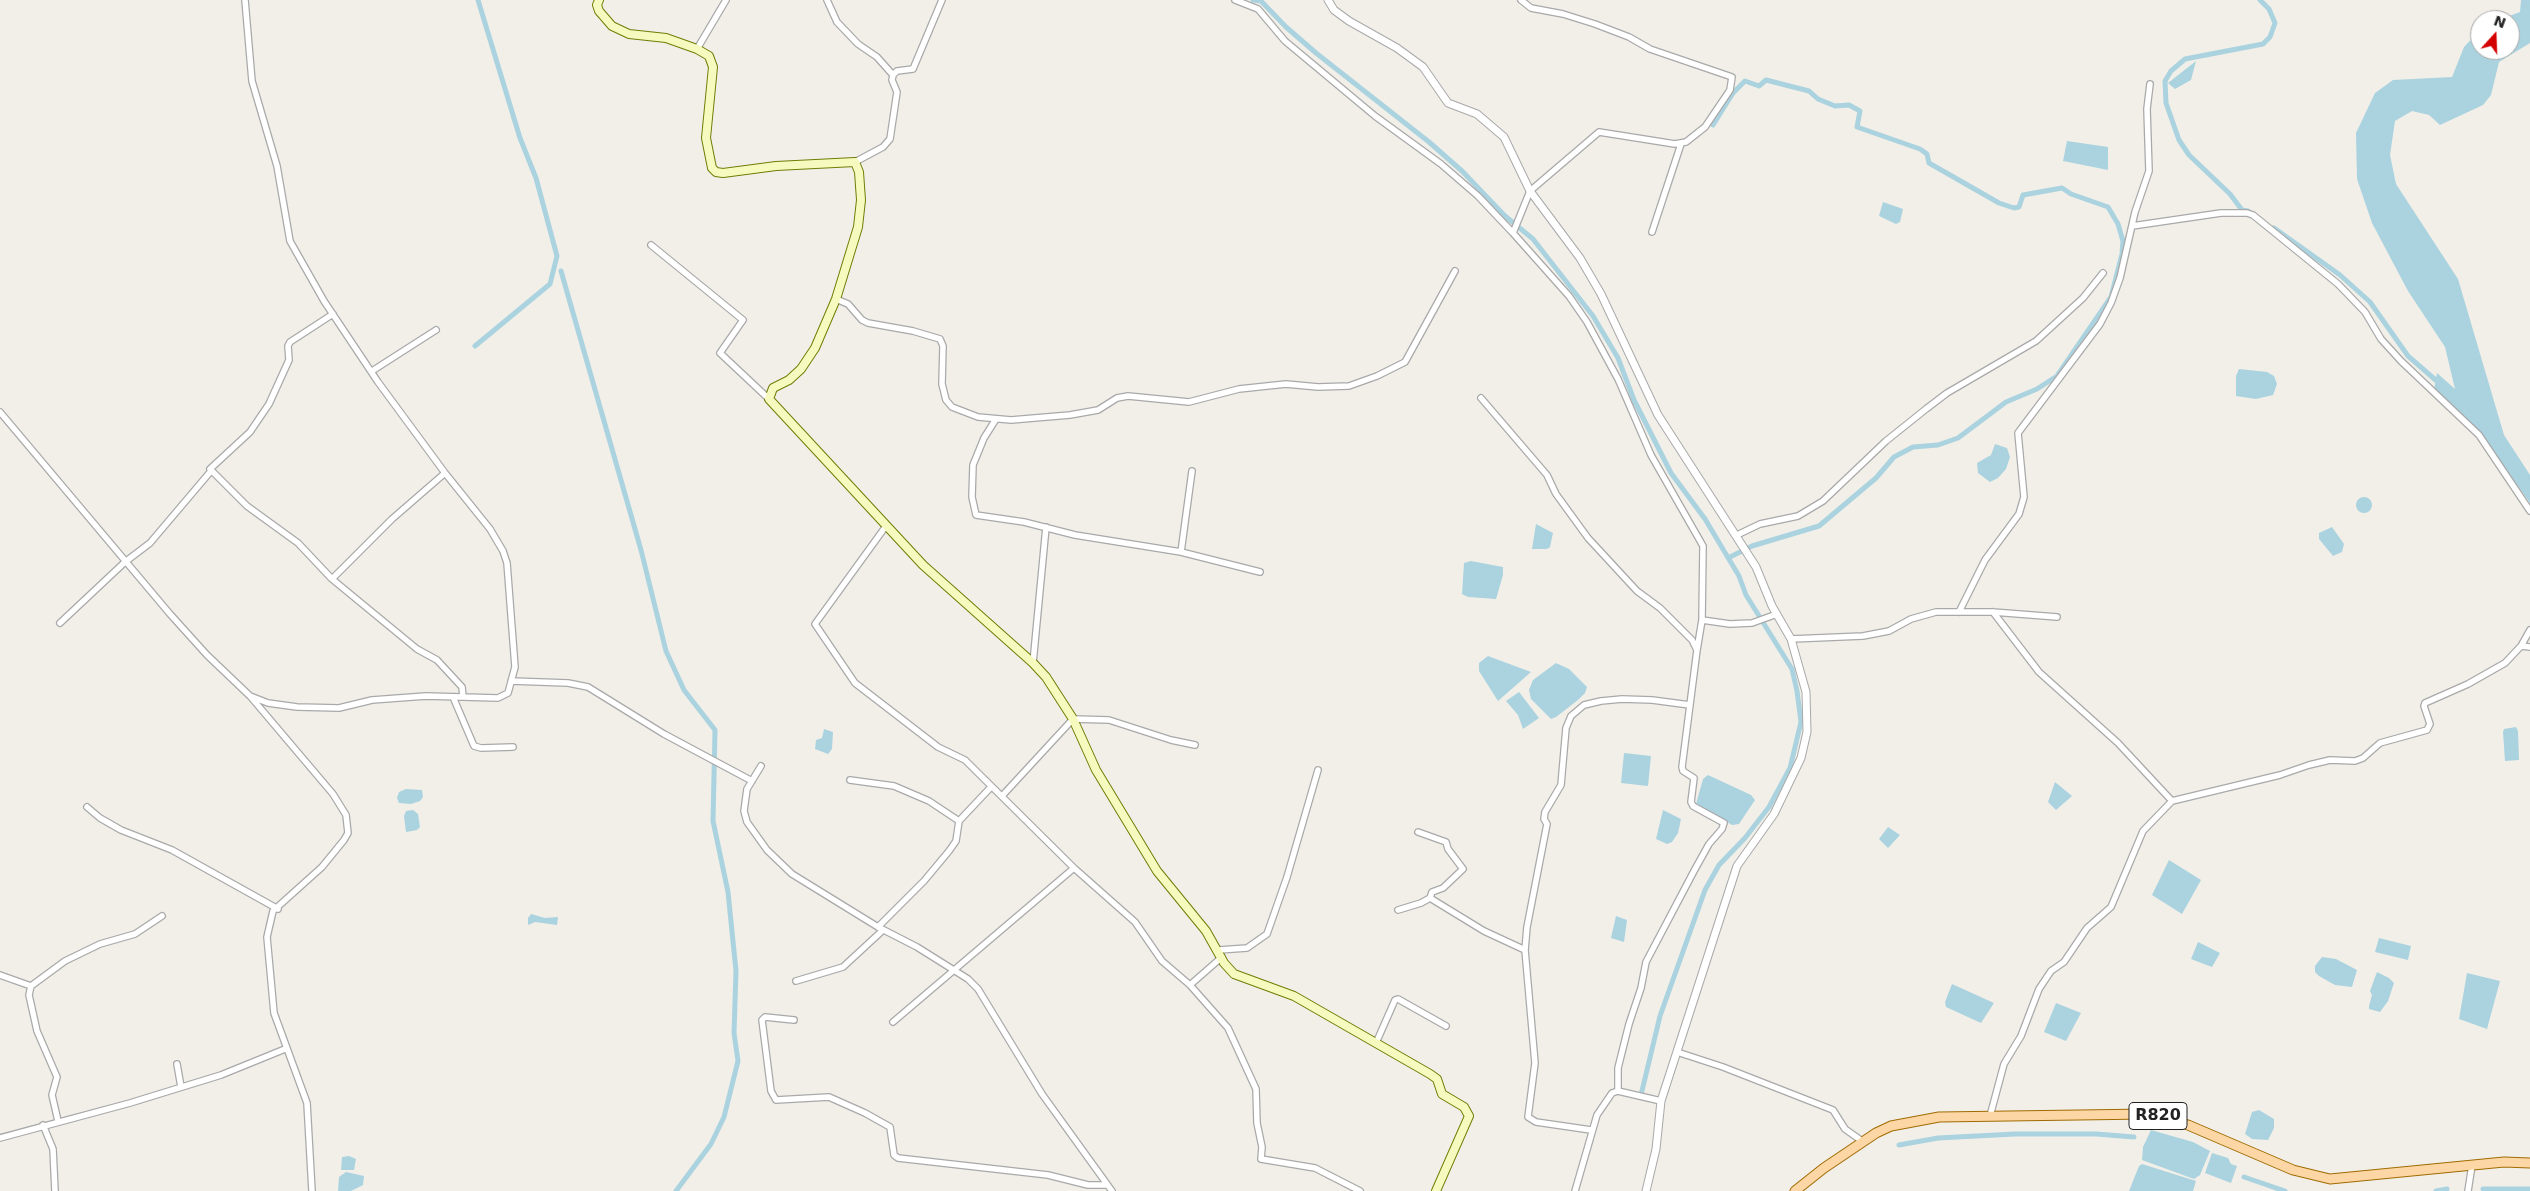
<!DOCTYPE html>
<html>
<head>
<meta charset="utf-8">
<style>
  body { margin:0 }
  #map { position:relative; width:2530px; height:1191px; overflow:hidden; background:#f2efe9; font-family:"DejaVu Sans",sans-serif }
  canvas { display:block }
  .north { position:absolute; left:2470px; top:10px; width:50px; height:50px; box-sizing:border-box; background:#fff; border:1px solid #a7a7a7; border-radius:50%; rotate:20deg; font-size:14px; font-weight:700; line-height:20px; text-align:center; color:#222 }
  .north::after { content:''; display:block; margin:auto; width:18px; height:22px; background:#d40000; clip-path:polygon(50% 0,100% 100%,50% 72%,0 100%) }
</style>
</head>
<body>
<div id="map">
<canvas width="2530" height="1191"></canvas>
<div class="north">N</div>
</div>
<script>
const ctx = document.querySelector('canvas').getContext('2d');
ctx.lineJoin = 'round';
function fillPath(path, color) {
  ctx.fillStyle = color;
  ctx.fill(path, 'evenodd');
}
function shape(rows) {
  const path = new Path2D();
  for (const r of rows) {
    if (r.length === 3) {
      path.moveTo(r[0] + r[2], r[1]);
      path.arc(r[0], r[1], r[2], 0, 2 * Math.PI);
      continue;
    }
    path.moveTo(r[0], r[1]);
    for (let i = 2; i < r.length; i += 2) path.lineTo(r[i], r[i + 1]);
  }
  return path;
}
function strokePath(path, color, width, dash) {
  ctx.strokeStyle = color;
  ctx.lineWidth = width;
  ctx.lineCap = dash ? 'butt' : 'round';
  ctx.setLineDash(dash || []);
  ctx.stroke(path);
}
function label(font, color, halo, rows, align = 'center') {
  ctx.font = font + ' "DejaVu Sans",sans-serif';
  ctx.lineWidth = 4;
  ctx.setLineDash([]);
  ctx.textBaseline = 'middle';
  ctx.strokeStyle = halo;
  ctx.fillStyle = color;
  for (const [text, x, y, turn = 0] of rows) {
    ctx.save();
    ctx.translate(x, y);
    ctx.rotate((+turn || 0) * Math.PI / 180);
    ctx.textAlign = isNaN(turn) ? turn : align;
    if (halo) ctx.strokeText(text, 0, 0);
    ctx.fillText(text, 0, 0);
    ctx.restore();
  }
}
fillPath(shape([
  [2521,0,2530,0,2530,43,2499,62,2491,95,2483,105,2440,125,2429,115,2412,111,2395,121,2390,155,2396,184,2458,279,2504,435,2530,475,2530,503,2490,447,2434,390,2437,373,2455,389,2445,347,2408,291,2372,223,2357,179,2356,133,2375,93,2393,80,2452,77,2464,47,2480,30,2480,50,2510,50,2510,20,2499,20,2520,12],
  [2196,61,2191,80,2175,89,2168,83],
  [2067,141,2108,147,2108,170,2063,161],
  [1883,202,1903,209,1900,222,1896,224,1879,216],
  [2239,369,2267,372,2274,376,2277,384,2273,395,2256,399,2236,396,2236,376],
  [1995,444,2007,448,2010,457,2006,469,1998,478,1990,482,1978,473,1977,463,1991,455],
  [2364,505,8],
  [1536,524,1553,533,1550,547,1547,549,1532,549],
  [2332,527,2344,544,2342,552,2333,556,2319,539,2319,533],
  [1471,561,1503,567,1503,575,1496,599,1468,597,1462,594,1464,563],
  [1488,656,1531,672,1498,701,1479,671,1479,663],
  [1556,663,1569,669,1587,687,1585,693,1578,700,1556,717,1551,719,1531,699,1529,690,1533,680],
  [1519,692,1539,718,1523,729,1518,715,1506,701],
  [2516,727,2518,731,2519,760,2505,761,2503,732,2504,729],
  [824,729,833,732,832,749,828,754,815,749,816,740,822,738],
  [1624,753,1651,756,1648,786,1621,783],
  [1708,775,1751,795,1755,800,1739,824,1732,825,1696,804,1703,779],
  [2055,782,2072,796,2056,810,2048,802],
  [406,789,422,790,423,797,420,801,411,804,399,803,397,798,399,792],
  [413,810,418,814,420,827,417,830,406,832,404,816,406,811],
  [1663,810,1681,819,1678,833,1672,842,1667,844,1656,839],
  [1888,827,1900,835,1888,848,1879,839],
  [2169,860,2201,880,2182,914,2152,895],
  [531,914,545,918,558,917,557,925,535,922,528,925,528,918],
  [1616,916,1627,920,1624,942,1611,938],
  [2379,938,2411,946,2408,960,2375,952],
  [2198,942,2220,953,2212,967,2191,959],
  [2322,957,2336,959,2357,970,2352,987,2335,985,2319,976,2315,972,2315,966],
  [2377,972,2389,978,2394,983,2388,1001,2380,1012,2369,1009,2369,1006,2372,995,2370,991],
  [2467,973,2500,981,2487,1029,2459,1019],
  [1952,984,1994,1003,1981,1023,1946,1007,1945,1002],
  [2056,1003,2081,1013,2066,1041,2044,1032],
  [2259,1110,2274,1119,2274,1128,2268,1140,2252,1139,2245,1134,2252,1112],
  [2151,1130,2193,1142,2210,1151,2200,1175,2194,1179,2142,1160,2143,1147],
  [2212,1153,2228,1158,2231,1164,2237,1166,2231,1183,2205,1173],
  [349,1156,356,1159,354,1170,341,1170,342,1157],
  [2142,1164,2196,1181,2193,1191,2129,1191,2139,1166],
  [346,1172,364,1176,363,1185,351,1191,338,1191,339,1177]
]), '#aad3df');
strokePath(shape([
  [1253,0,1261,1,1286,27,1316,53,1429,142,1462,171,1505,216,1533,239,1593,316,1618,358,1634,400,1671,473,1705,519,1739,576,1746,595,1792,669,1797,691,1801,722,1790,768,1769,807,1745,838,1719,865,1705,890,1660,1016,1641,1095],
  [1713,125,1733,93,1745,81,1759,86,1766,80,1809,91,1818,99,1835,106,1849,105,1860,111,1857,127,1920,149,1927,154,1929,163,1999,203,2014,208,2019,207,2023,195,2062,188,2071,194,2108,207,2118,224,2123,241,2122,254,2111,297,2057,376,2037,389,2006,402,1958,438,1938,445,1913,447,1894,457,1876,478,1819,526,1752,546,1728,558],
  [2248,211,2242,210,2230,194,2189,155,2179,140,2166,103,2165,81,2171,71,2185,59,2263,44,2270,37,2275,23,2269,9,2260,0],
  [2274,228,2340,275,2370,302,2408,356,2439,383],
  [561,271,641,550,666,651,684,690,715,730,713,821,728,892,736,971,734,1033,738,1061,724,1117,711,1144,676,1191],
  [475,346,550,284,557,256,536,178,520,138,478,0],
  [1899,1145,1938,1138,2015,1134,2096,1134,2134,1137],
  [2244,1177,2285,1191],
  [2483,1189,2530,1189],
  [2436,1191,2447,1189]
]), '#aad3df', 5);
const minor = shape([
  [245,0,252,81,277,166,290,241,324,301,378,382,445,473,490,529,503,551,507,563,515,667,508,693,498,698,426,696,372,700,339,708,297,707,268,703,250,696],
  [827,0,837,22,858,44,877,57,893,75],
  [1235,0,1258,9,1285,41,1375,116,1441,164,1478,196,1513,233],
  [1521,0,1531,8,1563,14,1595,24,1629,37,1650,49,1732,77,1730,90,1705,127,1686,142,1675,144,1599,132,1530,191,1513,233,1569,296,1587,322,1618,379,1651,455,1703,546,1702,620,1697,650],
  [697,49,726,0],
  [855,162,883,147,890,139,897,92,892,80,893,75,897,71,913,69,942,0],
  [2132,226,2221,213,2247,213,2253,215,2338,284,2365,312,2381,339,2401,361,2479,435,2530,511],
  [1652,232,1681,144],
  [651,245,743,320,720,353,769,399],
  [836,299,848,304,862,320,868,323,913,331,940,339,943,346,942,384,946,400,952,407,978,417,1011,420,1070,415,1098,410,1117,398,1128,396,1189,402,1239,389,1286,384,1318,387,1349,386,1377,376,1405,362,1455,271],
  [333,314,290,342,288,346,289,360,269,404,250,432,210,469,247,506,298,543,332,579,417,649,437,660,462,687,463,697],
  [372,371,436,330],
  [1481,398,1547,475,1556,494,1588,538,1637,591,1660,608,1692,640,1697,650,1682,767,1683,771,1694,778,1691,802,1693,806,1724,823,1722,829,1709,844,1694,871,1646,962,1641,988,1629,1024,1618,1068,1618,1091],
  [0,412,170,614,207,655,250,696,333,794,346,815,348,833,344,840,322,867,273,911,267,937,274,1013,307,1103,312,1191],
  [996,419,984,438,973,465,972,497,976,515,1024,522,1075,535,1181,552,1260,572],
  [886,526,815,624,855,683,938,747,965,760,1074,868,1135,922,1162,961,1190,985,1222,957],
  [1737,535,1760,524,1798,516,1823,501,1886,441,1926,409,1947,393,2036,341,2083,298,2103,273],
  [1181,552,1192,471],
  [332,579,392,519,445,473],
  [1959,612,1985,560,2019,514,2024,497,2018,433,2100,324,2111,303,2120,278,2135,212,2149,171,2147,109,2150,84],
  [1993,612,2039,672,2118,743,2172,801],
  [1702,620,1730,624,1752,623,1777,614],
  [60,623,125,562,150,543,211,471],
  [1791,639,1863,636,1889,631,1911,619,1936,612,1993,612,2057,617],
  [2521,646,2530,630],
  [1033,663,1046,527],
  [511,681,568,683,588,687,664,734,752,781],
  [453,697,474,746,481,748,513,747],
  [761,766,747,789,744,811,747,822,767,850,792,874,878,927,917,947,968,979,978,989,1042,1094,1112,1191],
  [850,780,894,786,929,801,959,821,991,787],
  [1002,796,1073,719,1109,720,1171,740,1195,745],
  [87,807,100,818,121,830,172,850,278,909],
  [1430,898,1484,931,1525,950],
  [1398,910,1421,903,1430,898,1432,892,1443,888,1463,869,1448,849,1446,842,1418,832],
  [878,927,924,881,949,851,956,841,959,821],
  [1219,950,1247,948,1267,934,1287,877,1318,770],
  [0,975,31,986],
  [796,981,843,967,883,930],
  [1190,985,1228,1028,1256,1089,1257,1123,1262,1147,1261,1159,1315,1168,1360,1191],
  [794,1020,765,1017,762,1020,771,1091,776,1100,829,1097,865,1113,890,1127,894,1155,898,1158,1048,1175,1088,1185,1107,1185],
  [893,1022,1074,868],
  [1376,1043,1395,1000,1398,999,1446,1026],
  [1677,1052,1723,1067,1833,1110,1845,1129,1862,1141],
  [177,1064,181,1087],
  [1990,1116,2004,1064,2021,1036,2039,989,2051,971,2064,962,2087,928,2111,907,2143,831,2172,801,2280,775,2309,765,2330,760,2355,761,2363,758,2380,743,2427,730,2430,724,2424,706,2425,703,2468,684,2505,663,2521,646,2530,647],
  [58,1121,52,1095,57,1077,37,1031,29,995,31,986,65,961,100,944,135,934,162,916],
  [43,1125,53,1149,55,1191],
  [1591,1130,1536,1122,1528,1117,1535,1063,1525,950,1527,927,1547,824,1544,819,1545,812,1561,785,1566,728,1571,716,1584,705,1601,701,1622,699,1652,700,1690,705],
  [0,1138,130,1103,221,1075,285,1049],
  [1575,1191,1597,1115,1612,1093,1618,1091,1661,1101],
  [2468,1191,2472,1165]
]);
const tertiary = shape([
  [1328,0,1334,10,1349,21,1397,48,1423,67,1448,103,1477,114,1504,137,1530,191,1580,258,1601,294,1658,415,1756,567,1772,606,1791,639,1806,692,1807,732,1801,758,1774,814,1737,866,1661,1101,1656,1149,1646,1191]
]);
const secondary = shape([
  [599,0,597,5,599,11,612,26,629,34,666,38,697,49,709,56,713,67,706,138,712,168,716,172,723,173,776,166,855,162,859,172,861,200,858,227,836,299,815,348,801,369,789,380,773,388,769,399,923,565,1033,663,1046,677,1073,719,1096,770,1157,871,1206,931,1224,963,1234,974,1294,996,1430,1074,1437,1079,1442,1094,1464,1107,1469,1116,1436,1191]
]);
const primary = shape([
  [1795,1191,1824,1168,1876,1133,1891,1126,1939,1117,2148,1114,2188,1125,2293,1170,2330,1179,2504,1162,2530,1163]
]);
strokePath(minor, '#a9a9a9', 8);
strokePath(tertiary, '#a9a9a9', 9);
strokePath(secondary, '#707d05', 10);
strokePath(primary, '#a06b00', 11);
strokePath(minor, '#fff', 5.5);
strokePath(tertiary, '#fff', 7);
strokePath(secondary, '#f7fabf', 8);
strokePath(primary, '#fcd6a4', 9);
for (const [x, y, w] of [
  [2158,1116,58]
]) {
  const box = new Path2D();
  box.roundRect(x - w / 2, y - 13.5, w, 27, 4);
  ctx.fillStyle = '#fff';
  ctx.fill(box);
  strokePath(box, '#222', 1);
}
label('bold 16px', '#222', null, [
  ["R820",2158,1116]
]);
</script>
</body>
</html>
